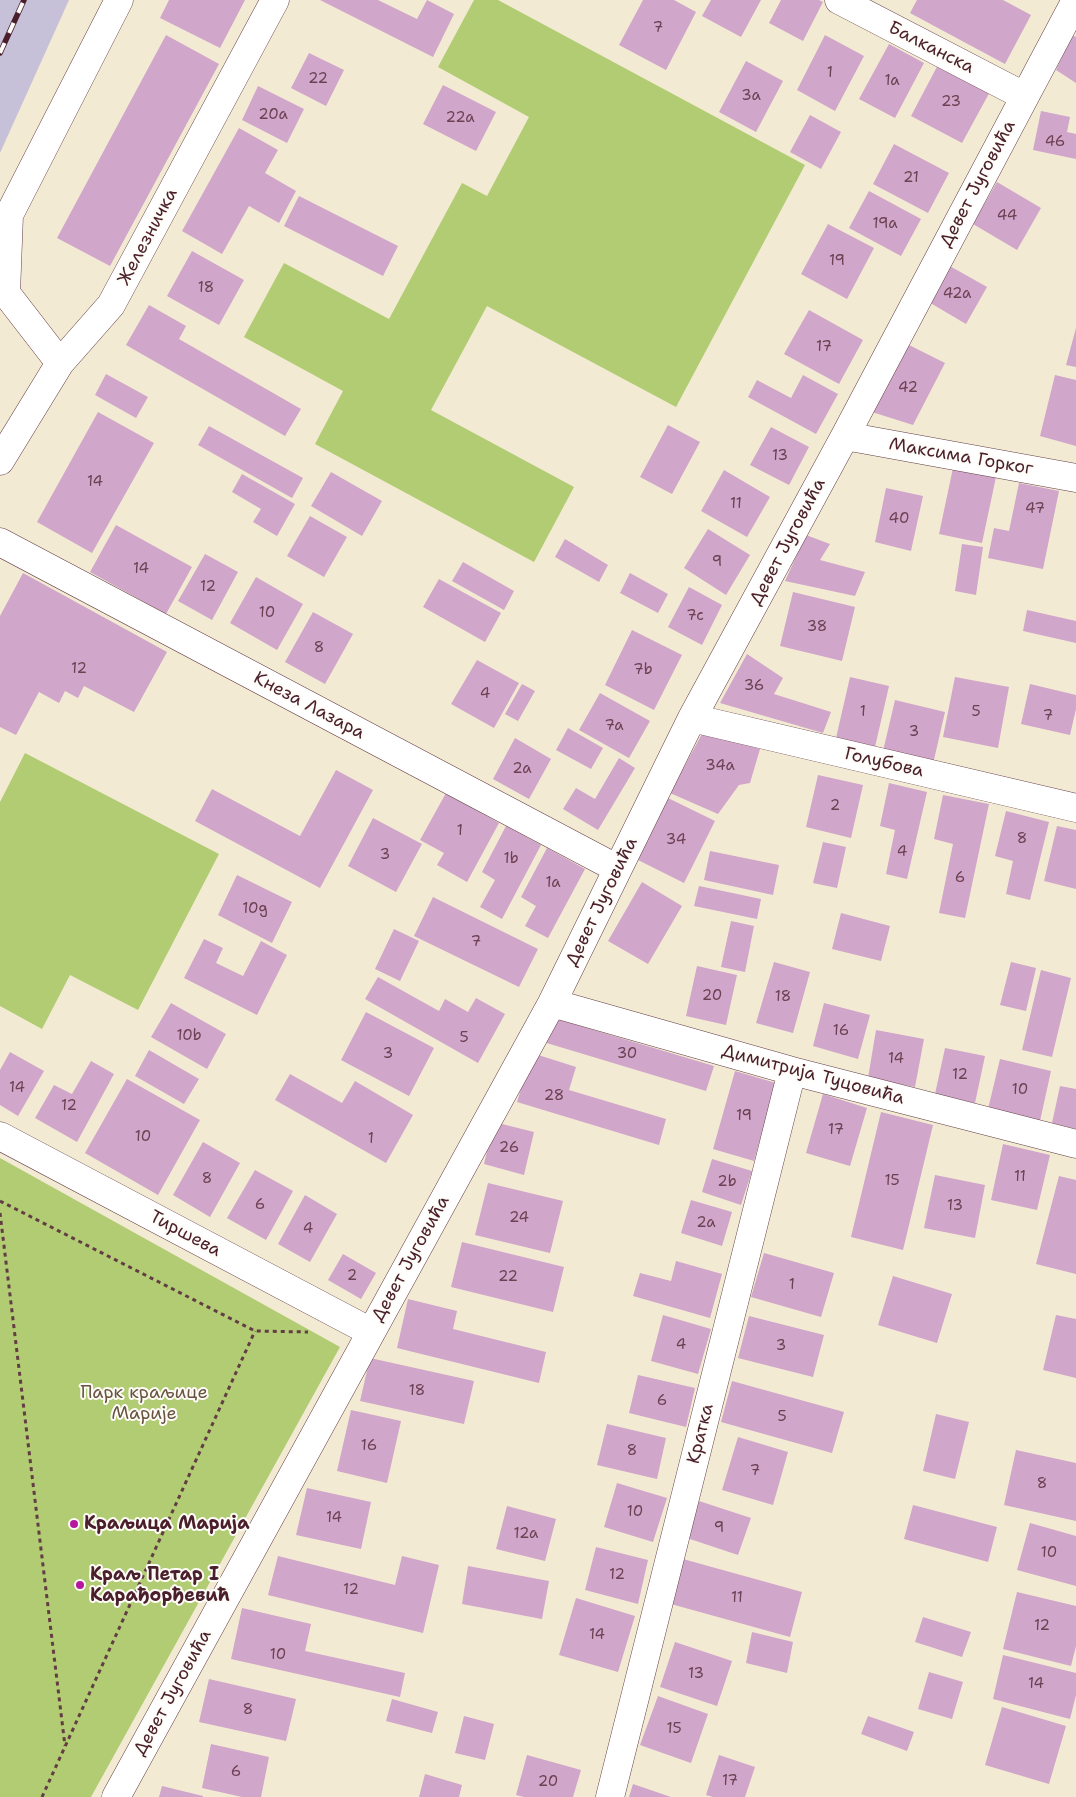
<!DOCTYPE html>
<html>
<head>
<meta charset="utf-8">
<style>
  body { margin:0 }
  canvas { display:block; background:#f3ead3 }
</style>
</head>
<body>
<canvas width="1076" height="1797"></canvas>
<script>
const ctx = document.querySelector('canvas').getContext('2d');
ctx.lineJoin = 'round';
function fillPath(path, color) {
  ctx.fillStyle = color;
  ctx.fill(path, 'evenodd');
}
function shape(rows) {
  const path = new Path2D();
  for (const r of rows) {
    path.moveTo(r[0], r[1]);
    for (let i = 2; i < r.length; i += 2) path.lineTo(r[i], r[i + 1]);
  }
  return path;
}
function strokePath(path, color, width, dash) {
  ctx.strokeStyle = color;
  ctx.lineWidth = width;
  ctx.lineCap = dash ? 'butt' : 'round';
  ctx.setLineDash(dash || []);
  ctx.stroke(path);
}
function label(font, color, halo, rows, align = 'center') {
  ctx.font = font + ' "Shantell Sans",sans-serif';
  ctx.lineWidth = 4;
  ctx.setLineDash([]);
  ctx.textBaseline = 'middle';
  ctx.strokeStyle = halo;
  ctx.fillStyle = color;
  for (const [text, x, y, turn = 0] of rows) {
    ctx.save();
    ctx.translate(x, y);
    ctx.rotate((+turn || 0) * Math.PI / 180);
    ctx.textAlign = isNaN(turn) ? turn : align;
    if (halo) ctx.strokeText(text, 0, 0);
    ctx.fillText(text, 0, 0);
    ctx.restore();
  }
}
fillPath(shape([
  [0,0,69,0,0,153]
]), '#c7c0d9');
fillPath(shape([
  [474,0,498,0,805,165,676,407,487,306,431,410,574,487,534,562,315,444,343,391,244,337,284,263,389,319,462,183,487,196,529,117,438,67],
  [25,753,219,854,138,1010,70,975,42,1029,0,1006,0,802],
  [0,1158,340,1347,91,1797,0,1797]
]), '#b1cc72');
fillPath(shape([
  [169,0,245,0,220,48,160,18],
  [320,0,378,0,417,19,427,0,454,14,433,57],
  [643,0,674,0,696,12,666,70,619,45],
  [711,0,761,0,741,37,702,16],
  [781,0,819,0,823,2,803,41,769,23],
  [917,0,1003,0,1031,15,1005,64,910,13],
  [166,35,219,64,110,266,57,238],
  [825,35,864,56,835,111,797,90],
  [1072,35,1076,37,1076,83,1056,70],
  [889,44,924,63,895,118,859,99],
  [309,53,344,70,326,106,291,88],
  [746,61,783,81,756,132,719,112],
  [940,61,992,88,962,143,911,116],
  [443,85,496,112,476,151,423,124],
  [258,86,304,109,287,143,242,120],
  [1041,111,1070,117,1067,132,1076,134,1076,159,1033,150],
  [810,115,841,132,821,169,790,152],
  [239,128,278,150,265,173,296,191,279,223,249,206,222,254,182,231],
  [894,144,949,173,928,213,873,184],
  [997,182,1041,208,1017,250,973,224],
  [869,191,921,219,901,256,849,228],
  [299,196,398,246,383,276,284,226],
  [828,224,874,248,847,299,801,274],
  [192,251,244,280,219,325,167,296],
  [948,265,987,287,966,324,927,301],
  [149,305,186,326,179,339,301,409,285,436,126,345],
  [809,310,863,340,839,384,784,354],
  [1076,328,1076,367,1066,365],
  [907,344,945,363,913,425,872,412],
  [106,374,148,397,136,418,95,395],
  [803,375,838,394,816,434,748,397,757,380,791,398],
  [1055,375,1076,380,1076,446,1040,436],
  [98,412,154,443,92,553,37,522],
  [668,425,700,442,672,494,640,477],
  [209,426,303,478,292,498,198,445],
  [771,427,809,447,789,485,750,465],
  [953,468,996,477,982,543,939,534],
  [724,470,770,497,747,537,701,511],
  [331,472,382,501,362,536,311,506],
  [242,474,295,504,277,536,253,522,261,509,232,492],
  [1019,483,1059,491,1043,569,988,558,994,528,1009,531],
  [886,488,923,496,911,551,875,542],
  [310,516,347,537,324,577,287,556],
  [116,525,192,567,166,614,90,572],
  [708,529,750,555,726,595,684,568],
  [806,535,830,544,820,560,865,572,855,596,785,581],
  [565,539,608,565,599,582,555,557],
  [962,544,983,547,976,595,955,591],
  [205,554,238,572,212,620,178,601],
  [463,562,514,591,504,610,452,581],
  [23,573,167,652,134,712,84,686,78,698,65,691,59,703,39,692,16,735,0,727,0,616],
  [630,573,668,594,658,613,620,593],
  [256,577,303,604,277,650,230,623],
  [439,579,501,613,485,642,423,607],
  [689,587,722,605,702,645,668,627],
  [793,592,855,607,842,661,780,646],
  [1027,610,1076,621,1076,643,1023,631],
  [313,612,353,634,325,684,285,662],
  [632,630,682,655,654,710,605,685],
  [747,654,783,678,774,694,831,712,823,733,720,703],
  [477,660,519,683,494,728,451,704],
  [850,677,889,686,875,747,836,738],
  [955,677,1009,687,998,748,943,737],
  [522,684,535,691,518,721,505,714],
  [1030,684,1076,695,1076,709,1070,735,1021,724],
  [600,693,650,721,629,758,579,730],
  [895,700,945,712,933,764,883,751],
  [568,728,603,748,591,769,556,750],
  [703,732,760,749,750,783,739,785,718,814,670,793],
  [515,738,551,759,529,799,493,779],
  [619,758,635,768,598,830,563,809,576,788,595,799],
  [336,770,373,790,320,888,195,821,212,789,300,836],
  [818,775,863,785,851,838,806,827],
  [889,783,927,792,907,879,886,874,895,830,880,826],
  [446,793,499,823,467,882,437,865,444,853,420,840],
  [943,795,989,804,965,918,939,913,953,844,934,839],
  [668,798,715,821,684,883,636,859],
  [1006,811,1049,822,1030,900,1006,894,1013,861,995,856],
  [373,818,422,844,396,892,348,866],
  [506,826,541,845,502,919,480,907,495,880,482,872],
  [1057,826,1076,830,1076,889,1044,881],
  [823,842,846,847,837,888,813,883],
  [547,848,585,869,548,938,525,926,536,906,521,897],
  [710,851,779,865,773,895,704,880],
  [237,875,292,902,272,943,218,915],
  [642,882,682,906,648,964,608,941],
  [699,886,761,899,757,919,694,906],
  [433,897,538,949,519,987,414,936],
  [841,913,890,926,881,961,832,949],
  [731,921,754,926,745,972,721,967],
  [394,929,419,941,400,981,375,969],
  [204,939,223,948,216,963,243,976,261,941,287,955,257,1015,184,978],
  [774,962,810,972,793,1033,756,1023],
  [1011,962,1036,968,1026,1011,1000,1005],
  [697,966,737,975,726,1025,686,1016],
  [1041,970,1071,978,1052,1057,1022,1050],
  [378,977,439,1011,445,999,468,1012,476,998,505,1014,478,1063,365,999],
  [171,1003,226,1034,207,1069,151,1037],
  [824,1003,870,1015,858,1059,813,1046],
  [366,1012,434,1048,409,1096,341,1060],
  [547,1016,714,1066,706,1091,540,1041],
  [876,1030,924,1039,915,1087,868,1078],
  [945,1048,985,1056,975,1103,935,1094],
  [149,1050,199,1079,184,1104,135,1076],
  [10,1052,44,1071,18,1116,0,1105,0,1070],
  [532,1053,576,1067,569,1090,666,1119,659,1145,517,1102],
  [1000,1059,1051,1071,1040,1121,988,1109],
  [91,1061,114,1074,77,1142,35,1118,54,1085,72,1094],
  [735,1071,776,1083,754,1161,713,1149],
  [290,1074,342,1103,355,1081,413,1115,386,1163,275,1100],
  [127,1079,200,1120,158,1195,85,1153],
  [1060,1086,1076,1089,1076,1129,1052,1123],
  [823,1094,867,1108,850,1166,806,1153],
  [881,1112,933,1125,903,1250,851,1237],
  [494,1122,534,1132,524,1175,484,1164],
  [203,1142,240,1163,210,1217,173,1195],
  [1003,1144,1050,1155,1037,1210,991,1200],
  [712,1159,752,1171,741,1205,702,1192],
  [255,1170,293,1191,266,1240,227,1218],
  [935,1175,985,1185,975,1238,924,1228],
  [1059,1176,1076,1180,1076,1274,1036,1264],
  [488,1183,563,1201,550,1253,475,1235],
  [305,1195,337,1214,310,1262,278,1244],
  [691,1200,732,1212,722,1246,681,1233],
  [462,1242,564,1267,553,1312,451,1287],
  [764,1253,834,1273,821,1317,751,1297],
  [343,1254,376,1273,361,1299,328,1280],
  [676,1261,722,1274,710,1318,633,1296,640,1273,671,1281],
  [893,1276,952,1294,937,1343,878,1325],
  [408,1299,457,1311,453,1329,546,1352,539,1383,397,1348],
  [663,1315,711,1329,698,1374,651,1361],
  [1056,1315,1076,1319,1076,1378,1043,1370],
  [749,1316,824,1335,813,1377,738,1358],
  [370,1358,474,1381,464,1424,360,1401],
  [638,1375,695,1388,686,1427,629,1413],
  [732,1381,844,1412,832,1453,721,1422],
  [351,1410,401,1421,387,1483,337,1471],
  [936,1414,969,1422,955,1479,923,1471],
  [607,1424,666,1438,657,1479,597,1465],
  [738,1437,788,1452,773,1505,722,1490],
  [1016,1450,1076,1463,1076,1521,1004,1505],
  [617,1483,667,1498,653,1542,604,1527],
  [307,1488,371,1502,361,1549,296,1535],
  [699,1501,751,1518,738,1555,687,1538],
  [913,1505,997,1527,988,1562,904,1539],
  [507,1506,556,1519,545,1561,496,1549],
  [1030,1523,1076,1536,1076,1586,1017,1570],
  [596,1547,648,1560,638,1604,585,1590],
  [278,1556,395,1585,402,1556,439,1565,423,1633,268,1595],
  [683,1559,802,1592,790,1637,671,1604],
  [468,1566,549,1581,542,1619,462,1604],
  [1017,1592,1076,1606,1076,1646,1071,1666,1003,1649],
  [576,1598,635,1616,618,1672,559,1655],
  [242,1608,311,1624,305,1651,405,1673,400,1697,231,1659],
  [923,1617,971,1632,962,1657,915,1642],
  [752,1632,793,1642,787,1673,746,1663],
  [675,1642,732,1661,717,1706,660,1687],
  [1003,1655,1076,1673,1076,1695,1070,1719,993,1699],
  [929,1672,963,1682,952,1719,918,1709],
  [209,1679,296,1699,286,1741,199,1722],
  [658,1696,708,1714,691,1763,640,1745],
  [392,1699,438,1712,432,1733,386,1721],
  [1002,1707,1066,1726,1049,1784,985,1765],
  [464,1716,494,1724,485,1760,455,1753],
  [868,1716,914,1732,907,1751,861,1734],
  [211,1744,269,1757,261,1797,242,1797,202,1788],
  [527,1755,581,1770,573,1797,524,1797,516,1795],
  [719,1755,755,1767,745,1797,713,1797,706,1795],
  [425,1774,462,1785,459,1797,419,1797],
  [633,1784,671,1797,629,1797],
  [162,1786,203,1796,203,1797,159,1797]
]), '#d0a6ca');
const minor = shape([
  [839,0,1024,96],
  [60,363,6,293,9,215,119,0],
  [845,436,1076,478],
  [0,461,60,363,111,305,275,0],
  [0,542,618,869],
  [692,718,1076,808],
  [552,1003,792,1071,1076,1144],
  [0,1136,371,1332],
  [116,1797,552,1003,692,718,845,436,1076,0],
  [610,1797,792,1071]
]);
strokePath(minor, '#633d44', 29);
strokePath(shape([
  [0,1201,255,1331,308,1332],
  [0,1213,65,1746],
  [42,1797,255,1331]
]), '#633d44', 3, [4, 4]);
strokePath(minor, '#fff', 28);
const rail = shape([
  [0,53,24,0]
]);
strokePath(rail, '#4a1f2b', 5.5);
strokePath(rail, '#fdfcf7', 4, [11]);
for (const [x, y, r, color] of [
  [74,1524,5,"#b5179e"],
  [80,1585,5,"#b5179e"]
]) {
  const dot = new Path2D();
  dot.arc(x, y, r, 0, 2 * Math.PI);
  ctx.fillStyle = color;
  ctx.fill(dot);
  strokePath(dot, '#fdfcf7', 2);
}
label('15px', '#6c4153', null, [
  ["7",658,28],
  ["1",830,73],
  ["22",318,79],
  ["1a",892,81],
  ["3a",751,96],
  ["23",951,102],
  ["20a",273,115],
  ["22a",460,118],
  ["46",1055,142],
  ["21",911,178],
  ["44",1007,216],
  ["19a",885,224],
  ["19",837,261],
  ["18",206,288],
  ["42a",957,294],
  ["17",824,347],
  ["42",908,388],
  ["13",780,456],
  ["14",95,482],
  ["11",736,504],
  ["47",1035,509],
  ["40",899,519],
  ["9",717,562],
  ["14",141,569],
  ["12",208,587],
  ["10",267,613],
  ["7c",695,616],
  ["38",817,627],
  ["8",319,648],
  ["12",79,669],
  ["7b",643,670],
  ["36",754,686],
  ["4",485,694],
  ["1",863,712],
  ["5",976,712],
  ["7",1048,716],
  ["7a",614,726],
  ["3",914,732],
  ["34a",720,766],
  ["2a",522,769],
  ["2",835,806],
  ["1",460,831],
  ["8",1022,839],
  ["34",676,840],
  ["4",902,852],
  ["3",385,855],
  ["1b",511,859],
  ["6",960,878],
  ["1a",553,883],
  ["10g",255,909],
  ["7",476,942],
  ["20",712,996],
  ["18",783,997],
  ["16",841,1031],
  ["10b",189,1036],
  ["5",464,1038],
  ["3",388,1054],
  ["30",627,1054],
  ["14",896,1059],
  ["12",960,1075],
  ["14",17,1088],
  ["10",1020,1090],
  ["28",554,1096],
  ["12",69,1106],
  ["19",744,1116],
  ["17",836,1130],
  ["10",143,1137],
  ["1",371,1139],
  ["26",509,1148],
  ["11",1020,1177],
  ["8",207,1179],
  ["15",892,1181],
  ["2b",727,1182],
  ["6",260,1205],
  ["13",955,1206],
  ["24",519,1218],
  ["2a",706,1223],
  ["4",308,1229],
  ["2",352,1276],
  ["22",508,1277],
  ["1",792,1285],
  ["4",681,1345],
  ["3",781,1346],
  ["18",417,1391],
  ["6",662,1401],
  ["5",782,1417],
  ["16",369,1446],
  ["8",632,1451],
  ["7",755,1471],
  ["8",1042,1484],
  ["10",635,1512],
  ["14",334,1518],
  ["9",719,1528],
  ["12a",526,1534],
  ["10",1049,1553],
  ["12",617,1575],
  ["12",351,1590],
  ["11",737,1598],
  ["12",1042,1626],
  ["14",597,1635],
  ["10",278,1655],
  ["13",696,1674],
  ["14",1036,1684],
  ["8",248,1710],
  ["15",674,1729],
  ["6",236,1772],
  ["17",730,1781],
  ["20",548,1782]
]);
label('18px', '#4a1f2b', '#fdfcf7', [
  ["Балканска",931,48,27],
  ["Девет Југовића",978,184,-62],
  ["Железничка",148,237,-62],
  ["Максима Горког",961,457,10],
  ["Девет Југовића",788,542,-62],
  ["Кнеза Лазара",309,706,28],
  ["Голубова",884,763,13],
  ["Девет Југовића",602,902,-64],
  ["Димитрија Туцовића",813,1075,15],
  ["Тиршева",185,1234,28],
  ["Девет Југовића",411,1259,-61],
  ["Кратка",701,1434,-76],
  ["Девет Југовића",173,1693,-61]
]);
label('18px', '#695340', '#fdfcf7', [
  ["Парк краљице",144,1393],
  ["Марије",144,1414]
]);
label('bold 18px', '#4a1f2b', '#fdfcf7', [
  ["Краљица Марија",84,1524],
  ["Краљ Петар I",90,1575],
  ["Карађорђевић",90,1596]
], 'left');
</script>
</body>
</html>
